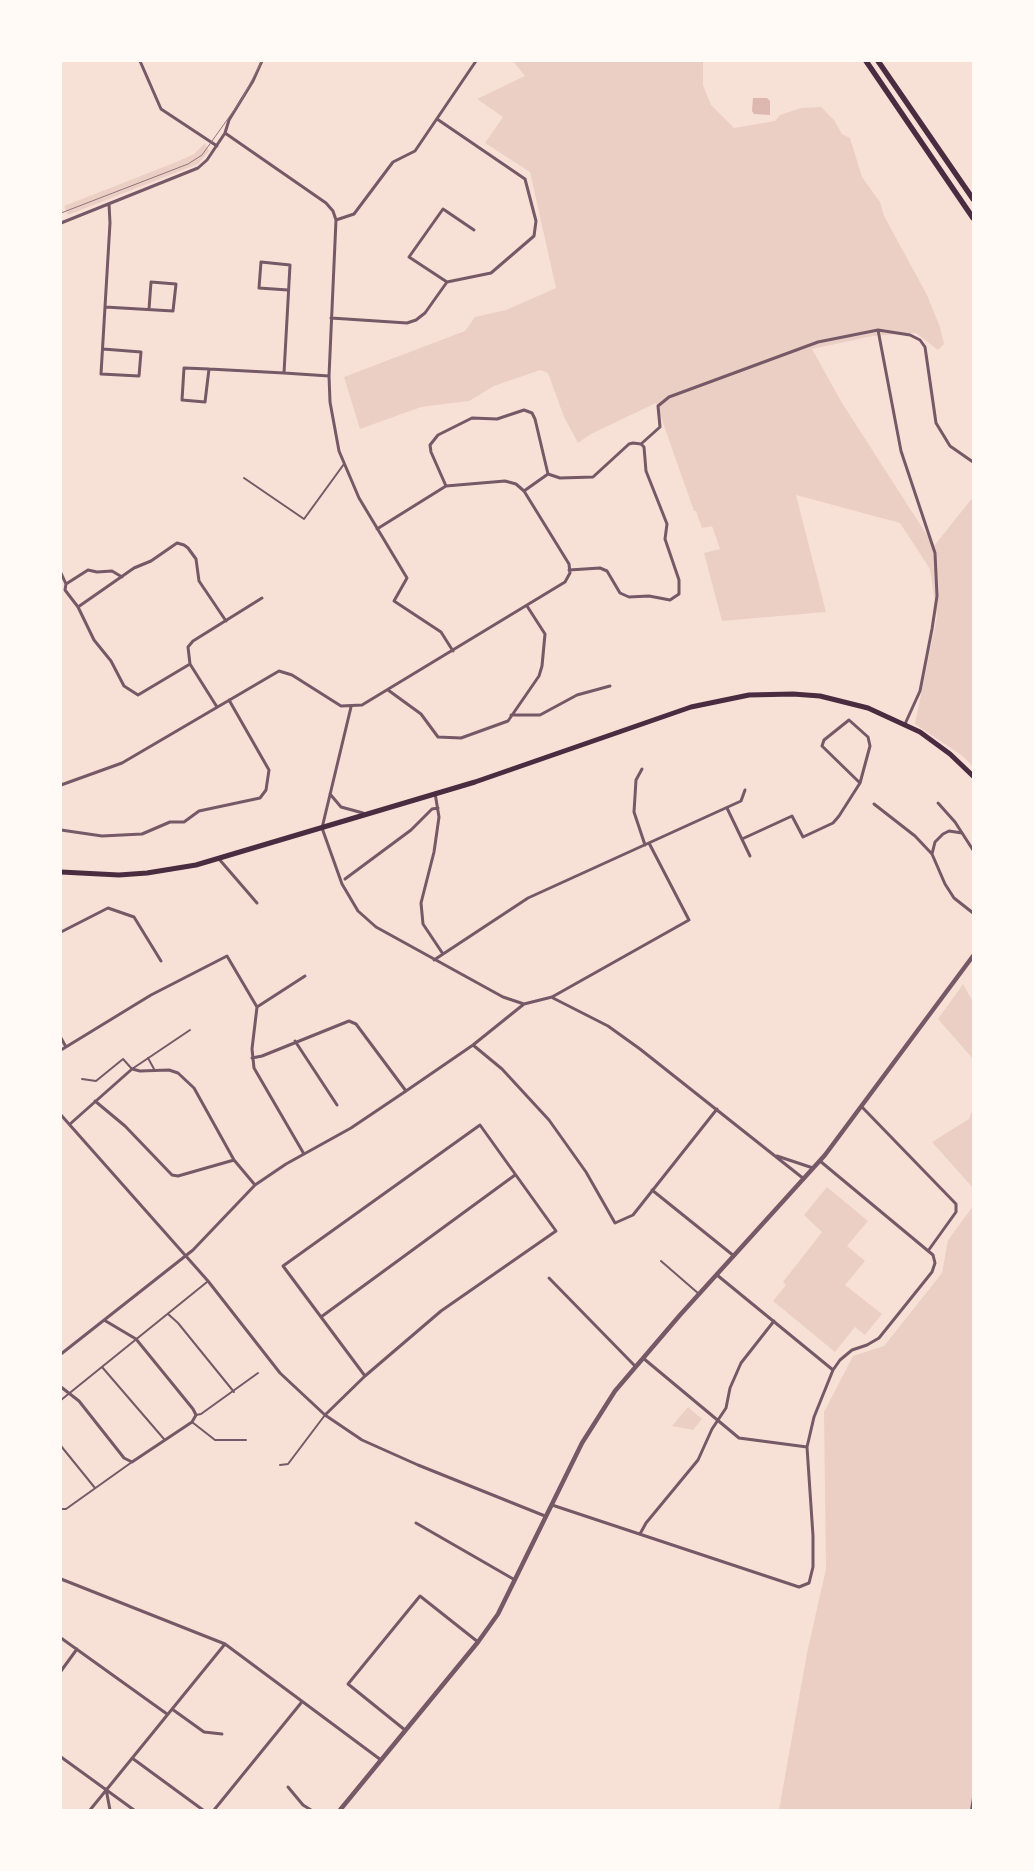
<!DOCTYPE html>
<html>
<head>
<meta charset="utf-8">
<style>
  body { margin:0 }
  #map { position:relative; width:1034px; height:1871px; overflow:hidden; background:#f7e1d7; font-family:Karla,sans-serif }
  canvas { display:block }
  .frame { position:absolute; inset:0; border:62px solid #fffaf5; pointer-events:none }
</style>
</head>
<body>
<div id="map">
<canvas width="1034" height="1871"></canvas>
<div class="frame"></div>
</div>
<script>
const ctx = document.querySelector('canvas').getContext('2d');
ctx.lineJoin = 'round';
function fillPath(path, color) {
  ctx.fillStyle = color;
  ctx.fill(path, 'evenodd');
}
function shape(rows) {
  const path = new Path2D();
  for (const r of rows) {
    path.moveTo(r[0], r[1]);
    for (let i = 2; i < r.length; i += 2) path.lineTo(r[i], r[i + 1]);
  }
  return path;
}
function strokePath(path, color, width, dash) {
  ctx.strokeStyle = color;
  ctx.lineWidth = width;
  ctx.lineCap = dash ? 'butt' : 'round';
  ctx.setLineDash(dash || []);
  ctx.stroke(path);
}
fillPath(shape([
  [513,61,703,61,703,85,711,105,734,128,775,121,780,115,801,108,821,107,834,120,842,134,850,138,862,177,880,202,884,216,927,295,940,327,944,344,938,350,916,333,873,336,812,349,842,403,934,546,973,497,973,767,964,757,915,724,937,616,930,569,900,523,796,495,826,612,722,621,704,553,720,549,712,526,702,528,696,511,694,511,656,403,591,434,578,443,564,417,548,373,540,370,494,386,469,401,421,407,360,429,344,377,465,331,475,317,506,310,556,288,530,172,485,143,503,117,477,99,525,76],
  [205,143,209,151,198,164,68,215,64,206,179,161,194,154],
  [963,984,973,1002,973,1059,938,1019],
  [973,1108,973,1188,932,1142,969,1119],
  [827,1187,868,1221,847,1246,865,1261,845,1285,882,1314,865,1335,855,1327,835,1352,773,1301,786,1285,783,1282,822,1232,804,1215],
  [973,1206,973,1810,779,1810,807,1653,826,1569,824,1412,853,1356,884,1346,942,1273,948,1240],
  [688,1407,702,1419,693,1430,672,1426]
]), '#ebcfc5');
fillPath(shape([
  [753,98,767,98,770,101,770,115,754,114,752,111]
]), '#dcb8b0');
strokePath(shape([
  [244,478,304,519,344,464],
  [148,1058,154,1069],
  [82,1079,96,1081,123,1059,132,1069,190,1030],
  [661,1261,699,1294],
  [168,1314,178,1323,234,1392],
  [102,1367,164,1439],
  [61,1400,207,1282],
  [196,1415,201,1414,258,1373],
  [192,1422,215,1440,246,1440],
  [61,1446,95,1488],
  [280,1465,288,1464,325,1415],
  [61,1509,66,1509,132,1462],
  [971,1810,973,1798]
]), '#755966', 2);
strokePath(shape([
  [140,61,161,109,217,146],
  [437,119,525,179,536,221,534,236,491,273,447,282],
  [225,133,326,203,333,211,336,220,329,376,330,402,339,451,359,498,407,578,394,601,441,632,453,651],
  [336,220,354,214,393,162,415,151,476,61],
  [61,223,198,168,207,160,225,133,229,120,253,81,262,61],
  [105,307,173,311,176,284,151,282,149,309],
  [331,318,407,323,416,320,425,313,447,282,409,257,443,209,474,230],
  [878,330,901,451,935,553,937,596,932,629,920,691,905,724],
  [103,349,141,352,139,376,101,374,110,223,109,204],
  [209,369,205,402,182,400,184,368,209,369,284,373,329,376],
  [284,373,290,265,261,262,259,288,288,290],
  [641,444,660,427,658,406,669,397,818,342,878,330,910,335,920,340,925,347,936,423,950,446,973,462],
  [446,486,431,452,430,445,438,435,472,418,497,419,524,410,532,413,535,419,548,474],
  [524,491,548,474,560,478,593,477,629,444,633,443,641,444,644,447,646,471,667,524,665,539,679,580,679,594,670,600,649,596,629,597,620,593,607,571,600,568,569,570],
  [61,573,66,584,65,590,78,607,134,568,151,561,177,543,184,545,188,548,196,559,199,581,226,621],
  [66,584,88,570,97,572,112,571,122,577],
  [78,607,94,640,111,661,124,686,138,695,190,664],
  [388,690,421,714,438,737,461,738,508,721,539,676,542,666,545,634,527,606],
  [217,707,190,664,188,647,193,641,262,598],
  [351,707,322,828,342,884,358,911,376,927,503,997,524,1004],
  [511,715,540,715,577,695,610,686],
  [642,769,636,780,634,812,645,845],
  [61,785,122,763,279,671,292,675,341,706,362,705,565,582,570,573,569,564,524,491,516,484,505,481,446,486,377,529],
  [435,793,439,817,434,852,421,903,423,924,443,954],
  [330,794,341,807,363,813],
  [938,803,955,822,973,850],
  [874,804,915,836,932,854,945,884,954,898,973,913],
  [727,808,750,856],
  [61,830,102,836,142,834,170,822,184,822,199,811,260,798,266,790,269,770,229,700],
  [742,839,792,816,803,837,833,823,839,816,860,783,870,746,868,737,849,720,824,740,822,746,860,783],
  [932,854,935,842,943,834,949,831,962,833],
  [219,859,257,903],
  [345,879,411,830,432,809,438,808],
  [61,932,108,908,134,917,161,961],
  [434,960,528,898,741,801,745,790],
  [553,998,608,1026,640,1049,804,1179],
  [257,1007,305,976],
  [61,1038,66,1047],
  [295,1041,337,1105],
  [473,1045,502,1069,549,1120,586,1172,615,1223,633,1215,717,1109],
  [61,1050,151,995,227,956,257,1007,252,1049,254,1068,304,1154],
  [252,1058,262,1056,349,1021,356,1024,406,1091],
  [95,1101,125,1126,172,1175,178,1176,234,1160],
  [862,1107,956,1204,956,1212,928,1251],
  [61,1115,208,1281,280,1373,325,1415,362,1440,418,1465,545,1516],
  [70,1124,132,1069,140,1071,169,1070,178,1073,194,1088,234,1160,255,1185],
  [777,1156,813,1168],
  [652,1190,734,1256],
  [717,1275,833,1370],
  [549,1278,635,1366],
  [321,1317,515,1175],
  [61,1354,193,1250,255,1185,286,1164,351,1128,406,1091,473,1045,524,1004,552,997,689,920,649,843],
  [643,1358,739,1438,807,1447],
  [61,1387,79,1401,124,1458,132,1462,192,1422,196,1415,193,1409,136,1339,104,1320],
  [325,1415,365,1376,441,1311,556,1231,480,1125,283,1266,365,1376],
  [552,1505,799,1587,809,1583,813,1567,813,1536,807,1447,814,1417,833,1370,840,1360,852,1350,867,1345,879,1338,932,1272,935,1263,933,1255,820,1161],
  [416,1523,515,1580],
  [640,1534,646,1523,698,1460,712,1429,726,1408,730,1388,741,1363,774,1321],
  [61,1579,225,1644,381,1760],
  [61,1638,167,1714],
  [61,1671,77,1649],
  [172,1709,204,1732,222,1734],
  [405,1730,348,1684,420,1596,478,1642],
  [61,1757,134,1810],
  [132,1758,203,1810],
  [288,1787,303,1805,311,1810],
  [106,1789,110,1810],
  [90,1810,225,1644],
  [214,1810,301,1703]
]), '#755966', 3);
strokePath(shape([
  [340,1810,478,1642,498,1614,582,1443,615,1391,680,1315,825,1155,973,956]
]), '#755966', 4.5);
strokePath(shape([
  [61,872,119,875,147,873,196,865,475,782,691,707,749,695,793,694,820,696,868,708,920,732,950,754,973,776]
]), '#4a2c40', 5);
strokePath(shape([
  [866,61,973,218],
  [878,61,973,199]
]), '#4a2c40', 5.5);
strokePath(shape([
  [61,213,188,164,202,155,242,99,262,61]
]), '#8f747c', 1);
</script>
</body>
</html>
